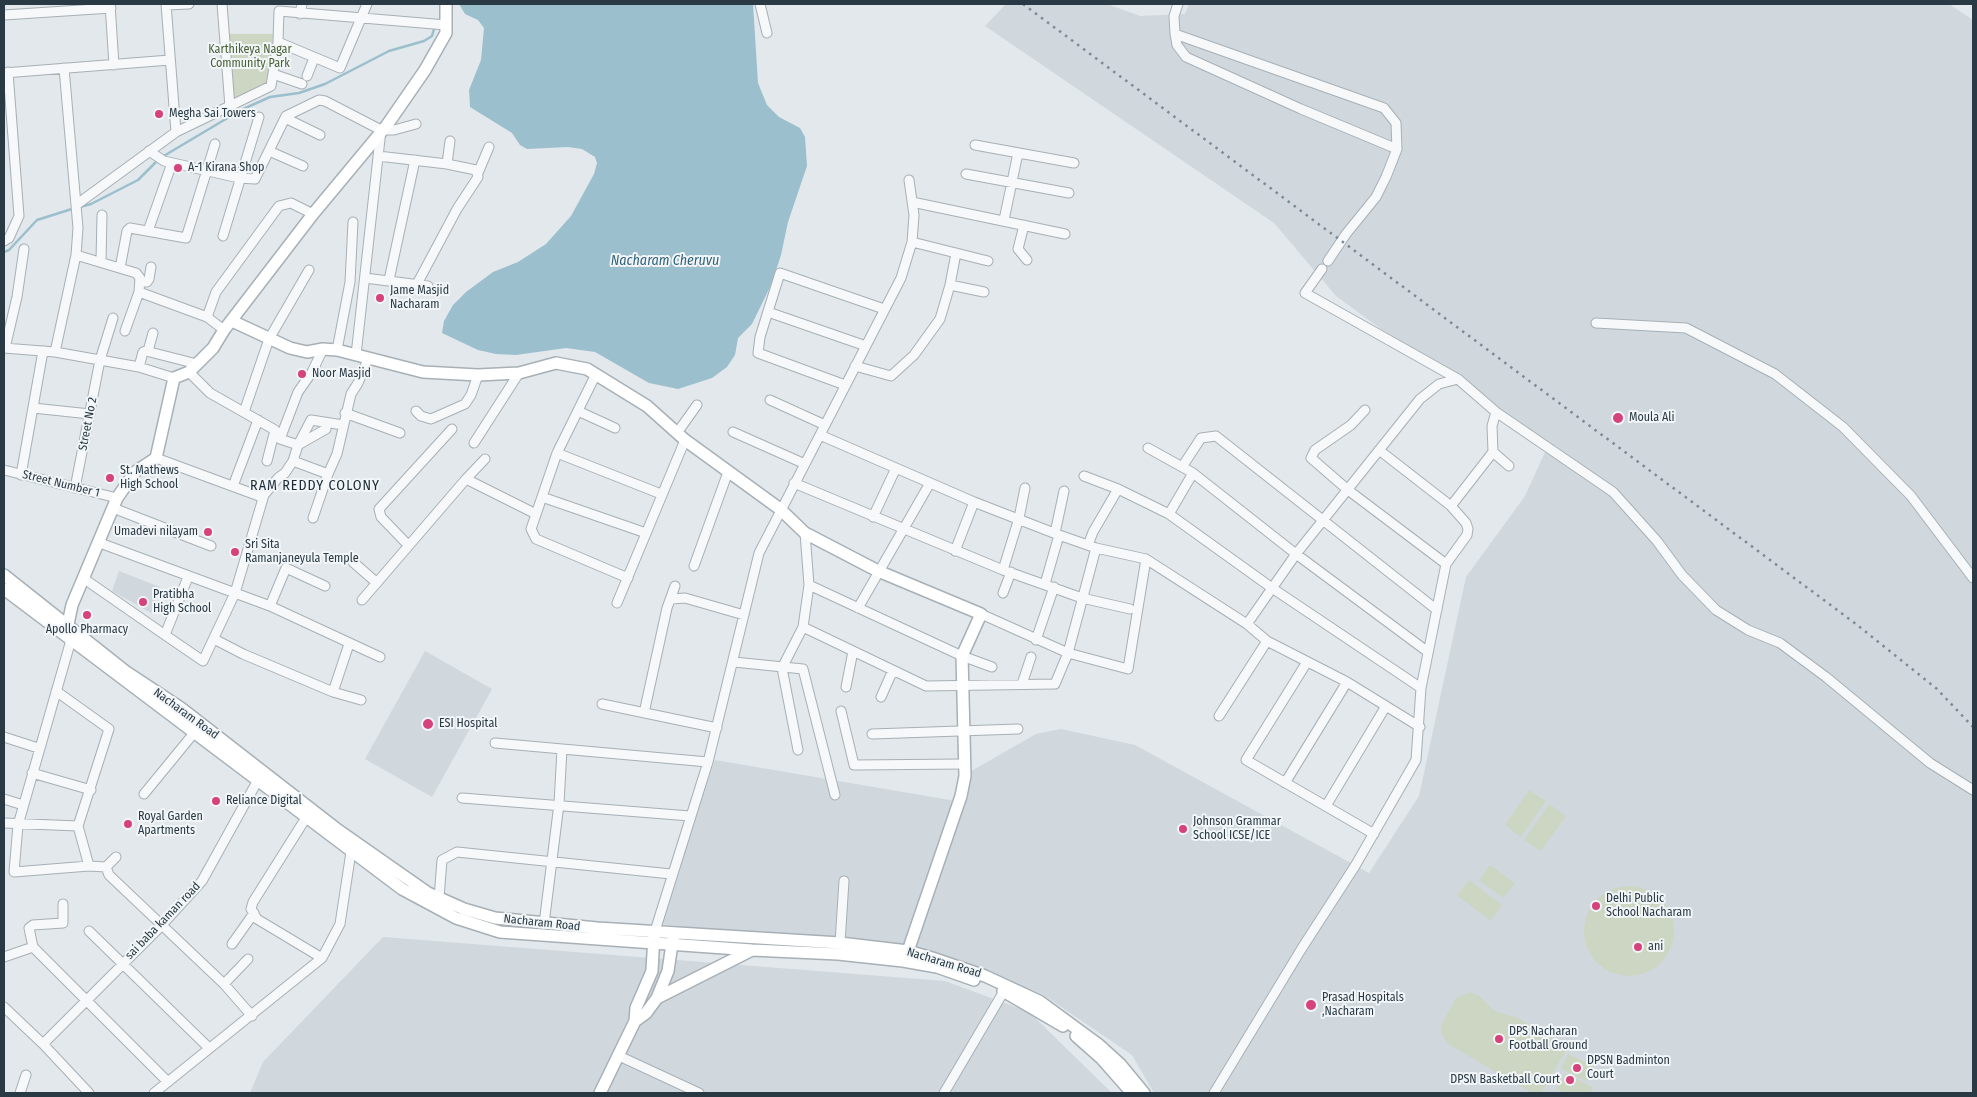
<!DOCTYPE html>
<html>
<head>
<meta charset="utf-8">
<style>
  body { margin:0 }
  #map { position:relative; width:1977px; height:1097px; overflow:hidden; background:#e2e8eb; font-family:"Fira Sans Condensed",sans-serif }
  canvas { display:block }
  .frame { position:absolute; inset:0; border:5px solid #293a45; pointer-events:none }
</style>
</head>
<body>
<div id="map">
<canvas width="1977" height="1097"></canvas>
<div class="frame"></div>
</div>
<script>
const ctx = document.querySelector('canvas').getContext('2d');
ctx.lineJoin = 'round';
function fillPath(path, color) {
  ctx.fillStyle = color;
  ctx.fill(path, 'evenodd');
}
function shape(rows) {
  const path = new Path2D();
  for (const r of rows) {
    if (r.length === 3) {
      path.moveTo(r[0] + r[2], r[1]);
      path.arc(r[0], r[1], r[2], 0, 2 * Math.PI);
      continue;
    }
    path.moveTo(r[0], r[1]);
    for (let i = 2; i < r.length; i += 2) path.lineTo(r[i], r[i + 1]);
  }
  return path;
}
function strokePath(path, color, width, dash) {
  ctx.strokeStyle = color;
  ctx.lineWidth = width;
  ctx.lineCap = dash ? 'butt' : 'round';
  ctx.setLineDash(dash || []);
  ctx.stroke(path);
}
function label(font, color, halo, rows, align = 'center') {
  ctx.font = font + ' "Fira Sans Condensed",sans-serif';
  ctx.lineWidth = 4;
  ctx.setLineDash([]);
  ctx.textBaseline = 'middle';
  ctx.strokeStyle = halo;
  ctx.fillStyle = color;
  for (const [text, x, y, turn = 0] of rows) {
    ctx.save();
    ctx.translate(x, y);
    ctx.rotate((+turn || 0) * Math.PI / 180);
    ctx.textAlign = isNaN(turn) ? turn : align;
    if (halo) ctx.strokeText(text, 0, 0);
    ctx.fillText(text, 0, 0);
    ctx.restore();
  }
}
fillPath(shape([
  [1006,4,1107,4,1140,16,1185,14,1189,4,1949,4,1973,20,1973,1093,1154,1093,1132,1055,1042,994,934,952,659,924,715,760,956,801,968,773,1036,734,1061,729,1135,745,1369,873,1419,796,1466,577,1525,496,1546,450,1336,296,1274,223,985,26],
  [119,571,160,587,151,613,112,591],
  [425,651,492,689,432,797,365,759],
  [383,937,945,981,1029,1012,1112,1093,250,1093,263,1062]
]), '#d0d8de');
fillPath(shape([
  [225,34,273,34,269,85,231,102],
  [1529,790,1546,801,1521,837,1505,825],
  [1549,804,1566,816,1541,851,1524,840],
  [1490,865,1515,883,1503,898,1479,880],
  [1469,880,1502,905,1491,921,1457,895],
  [1629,931,45],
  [1469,992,1478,995,1495,1011,1518,1018,1568,1047,1541,1093,1532,1093,1448,1044,1441,1033,1441,1026,1456,998],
  [1568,1054,1594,1066,1587,1081,1561,1069],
  [1565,1073,1593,1087,1590,1093,1564,1093,1556,1089]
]), '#ccd6c3');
fillPath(shape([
  [459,4,753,4,758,83,767,105,779,117,800,128,805,137,807,166,788,222,781,255,772,283,752,324,738,338,735,355,727,367,712,378,678,389,649,383,595,352,566,348,516,355,496,354,478,350,442,333,444,321,453,305,466,292,493,272,518,262,546,244,571,216,594,174,597,163,595,157,582,149,568,147,527,149,520,145,512,133,470,107,469,90,481,60,484,28,478,20,465,14]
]), '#9cbfcd');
strokePath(shape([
  [162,157,241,110,270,97,299,93,325,84,389,51,424,41,432,36,434,29],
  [80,207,91,204,138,180,158,160],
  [4,252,9,250,37,220,75,208]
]), '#9cbfcd', 2.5);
const street = shape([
  [110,4,114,65],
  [166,4,176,132],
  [222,4,230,107],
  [760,4,767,33],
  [1178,4,1174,16,1175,34,1384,108,1396,123,1397,149,1386,177,1376,197,1346,234,1328,261],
  [166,5,189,4],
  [300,14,302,4],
  [4,15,111,8],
  [1175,34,1177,45,1186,57,1301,109,1397,149],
  [278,42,340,68,367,4],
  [4,73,170,60],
  [273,74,302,84],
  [307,76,314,58],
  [285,118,320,135],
  [381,130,394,130,416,124],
  [975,145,1074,163],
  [149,151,164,161,239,178,255,179,286,116,319,100,325,101,381,130,356,355],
  [269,151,303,166],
  [378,156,447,164,450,141],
  [478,173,489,147],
  [966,174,1069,193],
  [912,202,1065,234],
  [76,205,176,132,271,86,278,42,279,11,446,25],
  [1004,220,1018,153],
  [1024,225,1018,249,1027,260],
  [148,231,172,163],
  [223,236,259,117],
  [4,241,9,238,19,216,8,72],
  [912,242,988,261],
  [76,255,136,273,140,278,139,292,125,331],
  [101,261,102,215],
  [120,268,127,231,130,228,186,238,215,144],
  [1322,269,1305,293,1458,379,1496,412,1613,492,1657,541,1682,575,1716,610,1748,630,1780,643,1826,677,1930,763,1973,790],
  [365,278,428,286],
  [389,280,415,160],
  [141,282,147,282,149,279,151,267],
  [417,284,457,209,478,177,476,170,447,164],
  [950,285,984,292],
  [139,292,207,317,224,330],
  [768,312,866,346],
  [207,317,216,292,279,206,291,203,313,214],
  [1596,323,1686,328,1775,374,1843,427,1911,496,1973,578],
  [4,348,55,352,100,360,139,367,174,378],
  [5,348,17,297,24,249],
  [337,350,350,282,353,222],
  [148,351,153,333],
  [55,352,76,255,78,228,64,68],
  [855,366,891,376,914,355,940,319,950,285,956,253],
  [139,367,143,352,146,351,197,364],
  [189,372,210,393,275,430,280,439,298,445,311,420,343,425],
  [596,374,557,453,531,529,536,539,628,578],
  [845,385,758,353,760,337,780,273,884,309],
  [770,400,825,425],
  [33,408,90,414],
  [1365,410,1351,425,1315,450,1311,458,1348,490,1446,564],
  [416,411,421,416,431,419,465,404,471,395,478,375],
  [578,411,615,428],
  [244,412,269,339,309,270],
  [345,413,400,433],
  [733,432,805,464],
  [677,433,697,405],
  [820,435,974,502,1059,535,1096,548,1146,559,1247,624,1267,641,1347,682,1420,727],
  [280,439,298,392,312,372,323,349],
  [474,443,519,373],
  [1148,448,1193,473,1296,554,1428,652],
  [1493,452,1509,466],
  [557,453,661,494],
  [156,458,259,496,264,495,278,478,285,473,293,461,298,445,326,429],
  [485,459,466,479,536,514],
  [267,461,275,430],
  [293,461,328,474],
  [1182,467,1201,438,1216,436,1437,610],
  [4,470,117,498],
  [21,475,43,351],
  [1084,476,1118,489,1169,514,1272,588,1421,688],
  [794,483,1003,570,1082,598,1130,609],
  [233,486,258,420],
  [75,488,100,360,113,318],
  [542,497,646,533],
  [1451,506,1493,452,1492,426,1496,412],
  [113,508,211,546],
  [1169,514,1193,473],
  [873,517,896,468],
  [313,518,328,474,337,454,351,394,358,383,368,359],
  [1055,533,1064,491],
  [100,543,270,606,380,657],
  [408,545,381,517,379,509,452,429],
  [1088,545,1093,532,1118,489],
  [955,551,974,502],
  [353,562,377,583],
  [694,566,728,472],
  [1003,570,1019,518,1025,488],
  [83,578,165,635,188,577],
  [1045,584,1059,535],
  [809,585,962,656,992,667],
  [1003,593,1011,572],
  [672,599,685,598,744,615],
  [362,600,466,479],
  [617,603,685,440],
  [270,606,286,568,325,586],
  [858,608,930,483],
  [981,614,1068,653,1128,669,1146,559],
  [1247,624,1296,554,1420,399,1439,384,1458,379],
  [803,627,926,686,1055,684,1068,653,1096,548],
  [165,635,203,661,235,593,264,495],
  [214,639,243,654,333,692,361,700],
  [71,640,18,825,14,872,89,866,106,867,109,875,224,984,252,1016],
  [1036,640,1054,587],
  [734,662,803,669,835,795],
  [1307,662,1246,760,1374,834],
  [1022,684,1031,657],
  [846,687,853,651],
  [56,691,109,729,78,826,89,866],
  [333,692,349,644],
  [881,697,893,670],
  [602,704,717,728],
  [841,711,854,765,964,764],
  [644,713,667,608,675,586],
  [1219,716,1267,641],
  [872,734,1018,729],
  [4,737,38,748],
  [495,743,708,762],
  [798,750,782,668,803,627,809,585,805,533],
  [32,773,91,790],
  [1285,783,1347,682],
  [144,794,194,733],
  [462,798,690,816],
  [4,799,23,805],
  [1326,806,1386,706],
  [309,813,253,902,251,909,257,919,322,958],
  [4,823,78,826],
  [106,867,116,857],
  [439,898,442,860,457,852,671,874],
  [63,904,63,923,33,925,29,928,33,947,168,1082],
  [544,924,559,804,562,749],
  [89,931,209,1048],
  [655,931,708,762,759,553,901,278,912,242,914,215,909,180],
  [840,943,844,881],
  [232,944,254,913],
  [4,957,33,947],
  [224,984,248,959],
  [4,1007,43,1044,89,1093],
  [43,1044,161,926,202,881,258,780],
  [619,1056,699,1093],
  [20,1093,26,1075],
  [154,1093,322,958,340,924,351,852],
  [944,1093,1004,991],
  [1214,1093,1302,948,1355,866,1416,760,1421,688,1446,564,1467,535,1468,529,1466,523,1451,506,1379,450]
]);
const secondary = shape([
  [232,321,290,348,307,352,323,349,337,350,423,372,478,375,519,373,556,363,587,369,647,406,685,440,780,509,805,533,878,571,981,614,962,656,965,776,961,796,908,951],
  [4,575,125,671,181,708,338,830,428,893,464,909,495,918,597,928,840,943,908,951,932,958,985,976,1039,1001,1099,1045,1120,1064,1144,1093],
  [4,589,402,889,456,918,500,932,752,950,838,954,903,961,937,967,974,980],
  [68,624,72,605,117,498,135,472,156,458,174,378,189,372,213,348,224,330,313,214,387,125,425,70,446,33,446,4],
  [1003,991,1063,1026],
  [657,998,750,951],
  [635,1021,646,1013,657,998,668,971,673,937],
  [1076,1036,1102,1059,1132,1093],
  [600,1093,635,1021,636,1008,652,971,654,935]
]);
strokePath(street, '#a7b0b6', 11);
strokePath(secondary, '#a7b0b6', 14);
strokePath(street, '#f6f8f9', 9);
strokePath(secondary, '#fff', 11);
strokePath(shape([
  [1023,4,1856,624,1937,689,1973,727]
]), '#7b8b96', 2.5, [2.5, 5]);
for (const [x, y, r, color] of [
  [159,114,5,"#d6427b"],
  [178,168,5,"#d6427b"],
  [380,298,5,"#d6427b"],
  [302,374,5,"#d6427b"],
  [1618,418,6,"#d6427b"],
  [110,478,5,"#d6427b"],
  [208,532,5,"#d6427b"],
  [235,552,5,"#d6427b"],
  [143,602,5,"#d6427b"],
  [87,615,5,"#d6427b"],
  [428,724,6,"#d6427b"],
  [216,801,5,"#d6427b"],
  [128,824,5,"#d6427b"],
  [1183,829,5,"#d6427b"],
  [1596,906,5,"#d6427b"],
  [1638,947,5,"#d6427b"],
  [1311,1005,6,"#d6427b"],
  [1499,1039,5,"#d6427b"],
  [1577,1068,5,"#d6427b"],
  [1570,1080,5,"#d6427b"]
]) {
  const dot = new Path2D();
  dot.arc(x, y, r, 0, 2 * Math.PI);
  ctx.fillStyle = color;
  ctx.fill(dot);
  strokePath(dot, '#f2f6f8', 2);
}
label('12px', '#486136', '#f2f6f8', [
  ["Karthikeya Nagar",250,50],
  ["Community Park",250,64]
]);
label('12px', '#293a45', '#f2f6f8', [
  ["Megha Sai Towers",169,114],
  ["A-1 Kirana Shop",188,168],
  ["Jame Masjid",390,291],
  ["Nacharam",390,305],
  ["Noor Masjid",312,374],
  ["Moula Ali",1629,418],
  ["St. Mathews",120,471],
  ["High School",120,485],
  ["Umadevi nilayam",198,532,"right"],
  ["Sri Sita",245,545],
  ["Ramanjaneyula Temple",245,559],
  ["Pratibha",153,595],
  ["High School",153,609],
  ["Apollo Pharmacy",87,630,"center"],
  ["ESI Hospital",439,724],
  ["Reliance Digital",226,801],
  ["Royal Garden",138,817],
  ["Apartments",138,831],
  ["Johnson Grammar",1193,822],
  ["School ICSE/ICE",1193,836],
  ["Delhi Public",1606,899],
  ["School Nacharam",1606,913],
  ["ani",1648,947],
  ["Prasad Hospitals",1322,998],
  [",Nacharam",1322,1012],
  ["DPS Nacharan",1509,1032],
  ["Football Ground",1509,1046],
  ["DPSN Badminton",1587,1061],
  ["Court",1587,1075],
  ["DPSN Basketball Court",1560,1080,"right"]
], 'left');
label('12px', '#293a45', '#f2f6f8', [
  ["Street No 2",88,424,-79],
  ["Street Number 1",61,484,14],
  ["Nacharam Road",186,714,36],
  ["sai baba kaman road",163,921,-46],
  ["Nacharam Road",542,923,6],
  ["Nacharam Road",944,963,17]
]);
label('italic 14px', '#31637b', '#f2f6f8', [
  ["Nacharam Cheruvu",665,261]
]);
ctx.letterSpacing = '1px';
label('14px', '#1b2a35', '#f2f6f8', [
  ["RAM REDDY COLONY",315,486]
]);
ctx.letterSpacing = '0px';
</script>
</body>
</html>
